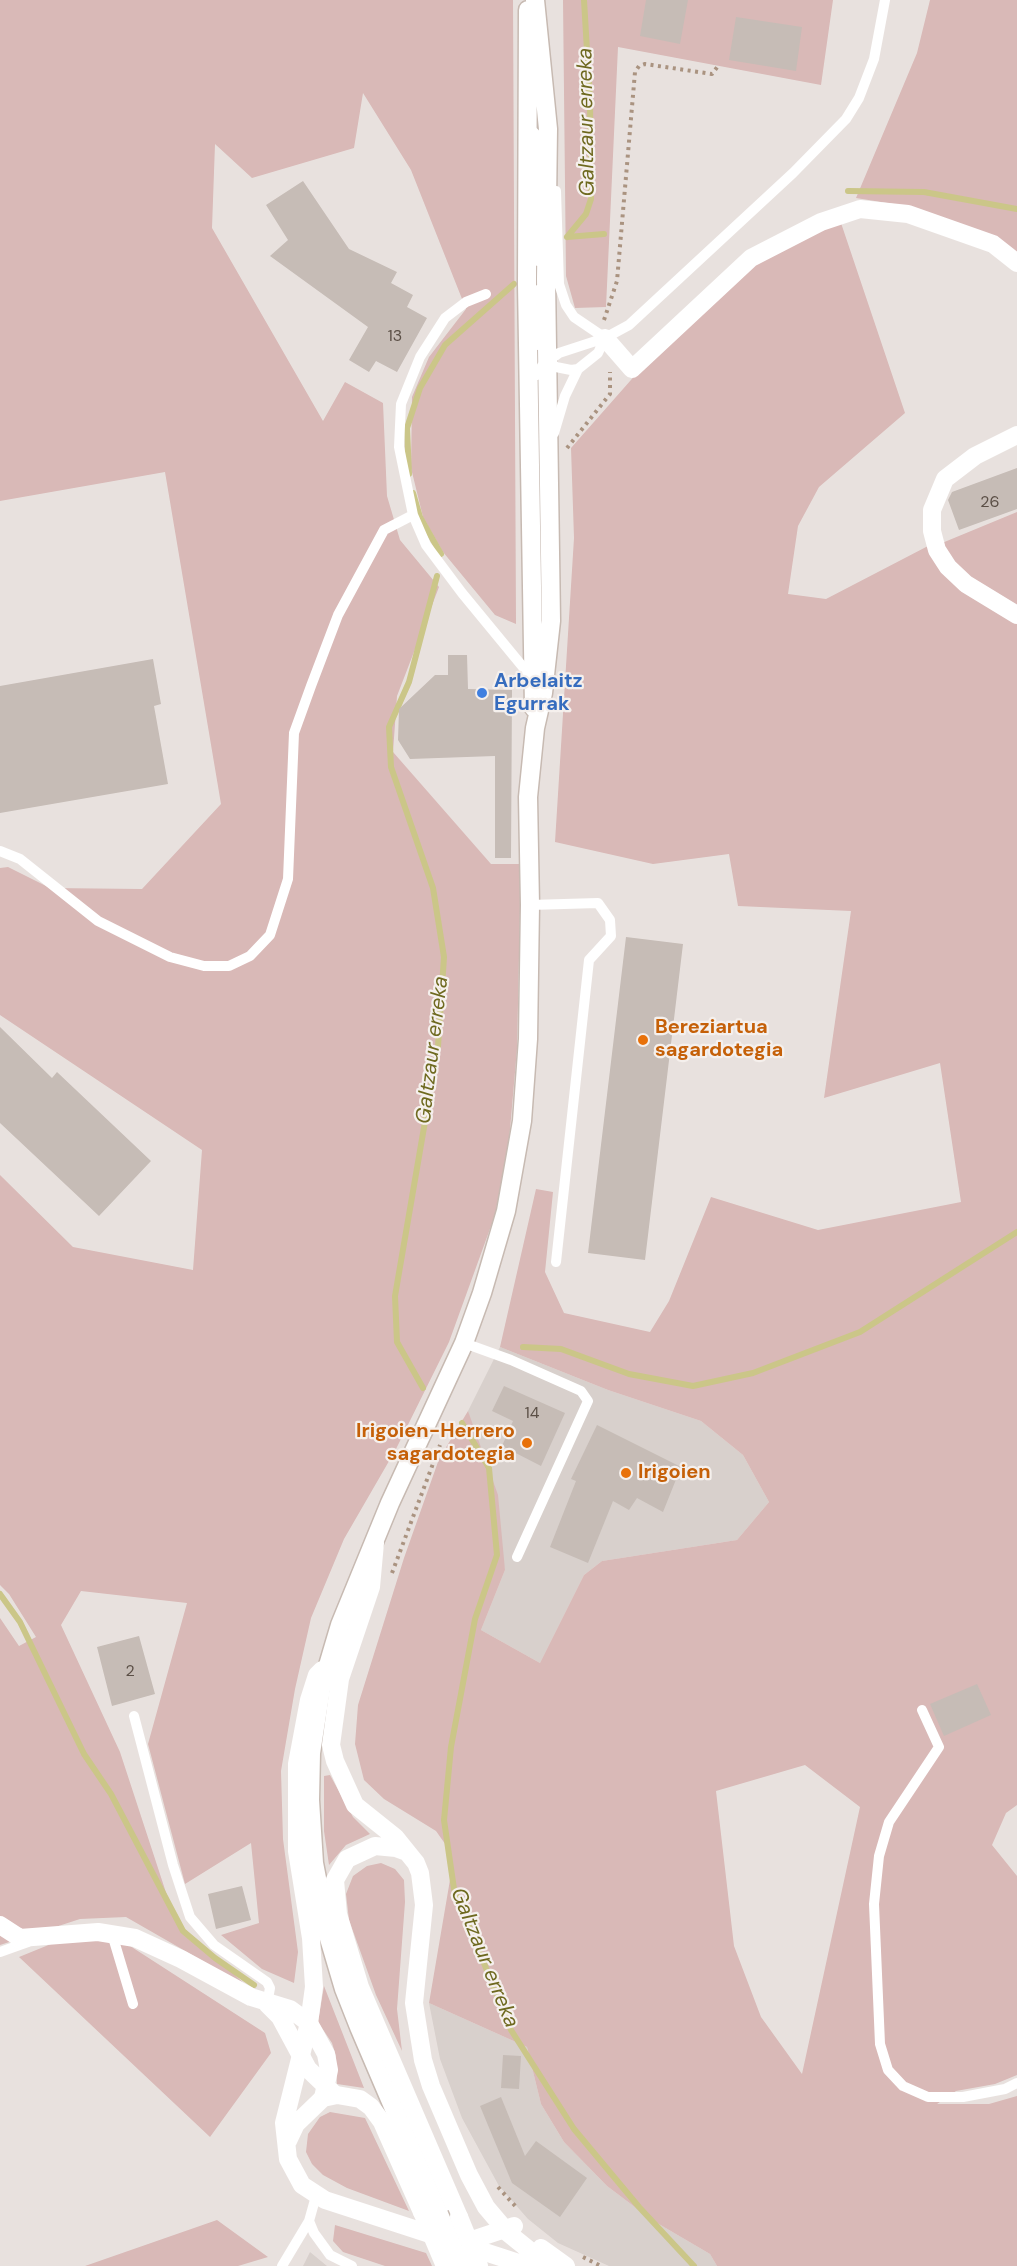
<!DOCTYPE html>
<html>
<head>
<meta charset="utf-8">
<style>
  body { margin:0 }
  canvas { display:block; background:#e8e1de }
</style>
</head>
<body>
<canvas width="1017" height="2266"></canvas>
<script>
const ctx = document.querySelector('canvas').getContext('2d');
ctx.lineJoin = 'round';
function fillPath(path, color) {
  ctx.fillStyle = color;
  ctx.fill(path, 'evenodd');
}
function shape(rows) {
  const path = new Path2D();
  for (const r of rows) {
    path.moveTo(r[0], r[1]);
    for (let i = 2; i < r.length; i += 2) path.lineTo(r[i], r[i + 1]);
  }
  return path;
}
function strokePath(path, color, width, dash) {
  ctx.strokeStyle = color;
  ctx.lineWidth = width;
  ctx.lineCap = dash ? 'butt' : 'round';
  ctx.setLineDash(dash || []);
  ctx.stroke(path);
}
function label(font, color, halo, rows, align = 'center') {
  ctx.font = font + ' "DM Sans",sans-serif';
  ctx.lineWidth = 4.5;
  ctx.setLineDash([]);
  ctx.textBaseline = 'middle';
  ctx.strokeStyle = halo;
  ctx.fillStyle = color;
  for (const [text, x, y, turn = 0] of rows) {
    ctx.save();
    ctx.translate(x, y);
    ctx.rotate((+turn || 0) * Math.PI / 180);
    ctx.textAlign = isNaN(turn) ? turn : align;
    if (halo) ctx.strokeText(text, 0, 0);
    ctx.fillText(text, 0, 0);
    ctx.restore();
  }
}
fillPath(shape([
  [500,1347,608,1390,701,1421,743,1455,769,1502,737,1540,602,1561,584,1575,540,1663,481,1630,505,1570,468,1411],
  [429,2003,527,2047,541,2104,564,2142,607,2186,652,2220,710,2254,717,2266,609,2266,558,2243,528,2219,499,2186,462,2118,440,2059],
  [310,2252,327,2266,303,2266]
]), '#d8d0cc');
fillPath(shape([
  [0,0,513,0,516,624,495,615,443,552,423,517,411,468,412,397,429,357,466,309,411,170,363,93,354,148,252,178,215,144,212,228,323,421,345,382,383,403,387,496,400,540,439,587,397,696,393,752,491,864,521,864,517,1049,509,1141,495,1215,449,1342,396,1449,344,1539,311,1618,295,1689,281,1771,283,1839,298,1952,294,1983,262,1969,221,1935,259,1923,251,1843,185,1884,148,1744,187,1603,81,1591,61,1625,120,1752,175,1920,248,1987,126,1917,80,1919,0,1945,0,1618,19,1646,36,1637,9,1594,0,1585,0,1175,73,1247,193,1270,202,1150,0,1015,0,868,8,867,50,888,142,889,221,804,165,472,0,501],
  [563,0,833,0,821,85,618,47,606,307,575,308,566,276],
  [930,0,1017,0,1017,255,900,205,856,198,917,53],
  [840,220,905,413,819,487,798,526,788,594,826,599,928,546,1017,621,1017,1805,1006,1813,992,1845,1017,1876,1017,2075,995,2084,956,2091,937,2104,989,2104,1017,2096,1017,2266,717,2266,710,2254,652,2220,607,2186,564,2142,541,2104,527,2047,429,2003,451,1874,448,1848,436,1831,384,1799,364,1780,355,1744,358,1705,404,1558,439,1459,468,1411,498,1495,505,1570,481,1630,540,1663,584,1575,602,1561,737,1540,769,1502,743,1455,701,1421,608,1390,500,1347,536,1189,553,1192,545,1272,564,1313,650,1332,669,1301,711,1197,818,1230,961,1202,940,1063,824,1098,851,911,738,906,729,854,653,864,555,842,574,538,571,448,638,372,749,268],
  [805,1765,860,1807,802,2074,761,2017,734,1946,716,1791],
  [1017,512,1017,605,961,571,942,543],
  [330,1775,353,1817,370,1834,346,1845,329,1865,324,1831,324,1776],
  [381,1863,395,1869,404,1880,405,1902,397,2009,402,2051,376,1995,362,1956,349,1920,346,1894,353,1876,367,1866],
  [87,1939,127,1944,265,2033,271,2053,210,2137,19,1957,51,1944],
  [324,1986,364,2088,337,2084,336,2056,332,2043,318,2022],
  [330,2112,365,2118,409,2211,347,2188,323,2175,312,2164,306,2152,308,2134,320,2117],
  [217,2220,268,2257,238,2266,85,2266],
  [335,2225,426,2253,432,2266,385,2266,343,2252,333,2241]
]), '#d9b9b7');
strokePath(shape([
  [848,191,924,192,1017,209],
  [567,237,586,214,591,199,590,101,584,0],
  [567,237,604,234],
  [409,474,407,428,420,388,445,345,514,284],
  [413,493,420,517,441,554],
  [523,1347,561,1349,629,1374,693,1386,753,1373,860,1332,1017,1232],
  [423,1388,397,1342,395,1296,438,1046,444,957,433,888,391,767,389,727,409,682,437,576],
  [462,1423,489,1468,497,1555,475,1619,451,1747,444,1820,454,1889,511,2030,574,2129,639,2207,694,2266],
  [0,1594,20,1622,84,1754,111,1794,183,1931,215,1958,254,1985]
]), '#cbc688', 6);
fillPath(shape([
  [646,0,688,0,680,44,640,36],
  [736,17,802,27,796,71,729,60],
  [303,181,349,249,397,272,391,283,413,295,407,307,427,318,397,372,376,361,369,372,349,360,368,327,270,256,288,240,266,205],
  [1017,468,1017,509,959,530,948,500,952,492],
  [448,655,467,655,468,689,512,690,511,858,495,858,495,756,410,759,398,740,399,709,435,675,448,675],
  [153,659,161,704,154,706,168,784,0,813,0,686],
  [626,937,683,944,645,1260,588,1253],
  [0,1027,52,1078,57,1072,151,1161,99,1216,0,1123],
  [504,1386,565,1413,541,1466,502,1446,513,1421,492,1411],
  [597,1425,681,1467,663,1512,637,1498,629,1510,613,1501,588,1563,550,1547,576,1481,571,1479],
  [139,1636,155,1694,112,1706,97,1647],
  [977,1684,991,1715,944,1736,930,1704],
  [242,1886,251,1920,216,1929,208,1894],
  [503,2055,521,2056,519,2089,501,2088],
  [501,2097,525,2156,536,2141,587,2178,560,2217,512,2183,480,2106]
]), '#c6bcb6');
const secondary = shape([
  [528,10,527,284,534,708],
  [439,2214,359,2027,344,1989,328,1935,314,1863,310,1800,311,1753,321,1689,340,1625,390,1503,464,1343,482,1293,506,1211,522,1121,528,1039,530,905,528,797,535,728,543,693,551,621,546,279,548,129,535,0]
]);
strokePath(secondary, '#c7bab2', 21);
strokePath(shape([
  [604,320,617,281,635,72,639,66,645,64,712,74,718,66],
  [567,448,610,394,610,372],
  [392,1573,440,1445],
  [498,2187,517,2208],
  [583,2257,601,2266]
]), '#aa9380', 4, [3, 4.5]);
strokePath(shape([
  [556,191,559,284,566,305,574,317,605,338],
  [486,294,466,302,445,318,420,357,401,404,399,447,413,515,426,545,462,593,532,678],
  [546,358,556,367,571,370,578,369],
  [537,375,542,366,559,353,605,338,629,325,793,173,846,119,859,98,874,59,885,0],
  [554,433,565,396,578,369,598,353,605,338],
  [0,851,20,859,98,921,170,957,204,966,229,966,250,956,270,935,288,879,294,733,311,686,338,615,384,530,413,515],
  [530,905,598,903,610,920,611,936,589,960,556,1262],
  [464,1343,511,1360,581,1391,588,1401,517,1557],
  [922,1710,939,1747,889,1822,879,1856,874,1904,880,2044,888,2070,903,2086,928,2097,963,2097,1005,2089,1017,2083],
  [134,1716,173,1865,190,1917,214,1945,267,1982,270,1988,267,2004],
  [112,1934,133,2004],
  [0,1952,28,1942],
  [309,2221,314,2233,330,2255,352,2266],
  [282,2266,309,2221,316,2196]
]), '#fff', 10);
strokePath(shape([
  [605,338,632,369,751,258,821,222,860,209,908,214,993,244,1017,263],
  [1017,435,975,456,945,479,932,510,932,531,937,550,948,567,966,584,1017,615],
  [0,1925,20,1938,98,1932,135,1938,181,1959,251,1997,290,2009,309,2023,326,2054,329,2070,323,2098],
  [267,2004,280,2017,308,2069,333,2093]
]), '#fff', 18);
strokePath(shape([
  [531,135,538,162,538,257],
  [537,341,538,294],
  [375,1543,371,1587,340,1679,331,1745,335,1761,355,1805,395,1837,416,1863,420,1873,424,1905,414,2003,423,2060,431,2086,469,2175,486,2207,508,2233,549,2266],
  [322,1670,317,1675,309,1700,297,1764,297,1851,311,1938,314,1987,309,2023,284,2123,288,2159,302,2185,325,2200,528,2266],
  [407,1852,396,1848,375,1846,347,1859,335,1880,338,1914,360,1987,459,2217],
  [288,2141,296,2124,323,2098,337,2095,360,2099,371,2107,382,2122,422,2212],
  [460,2241,475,2239,514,2226],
  [541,2248,566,2266]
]), '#fff', 18);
strokePath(secondary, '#fff', 18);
const secondaryBridge = shape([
  [439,2214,461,2266]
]);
strokePath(secondaryBridge, '#c7bab2', 21, []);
strokePath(shape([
  [422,2212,445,2266],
  [459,2217,479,2266]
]), '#fff', 18);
strokePath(secondaryBridge, '#fff', 18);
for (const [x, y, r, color] of [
  [482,693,6,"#3f7fe0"],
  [643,1040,6,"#e8710a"],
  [527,1443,6,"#e8710a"],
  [626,1473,6,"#e8710a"]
]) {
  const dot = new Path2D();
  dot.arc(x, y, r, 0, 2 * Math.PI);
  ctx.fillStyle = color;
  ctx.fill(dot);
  strokePath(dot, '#f5f0ed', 2);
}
label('16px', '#5b4f46', null, [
  ["13",395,337],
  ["26",990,503],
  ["14",532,1414],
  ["2",130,1672]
]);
label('bold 20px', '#366cbe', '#f5f0ed', [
  ["Arbelaitz",494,682],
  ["Egurrak",494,705]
], 'left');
label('bold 20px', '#c56008', '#f5f0ed', [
  ["Bereziartua",655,1028],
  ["sagardotegia",655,1051],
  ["Irigoien-Herrero",515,1432,"right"],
  ["sagardotegia",515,1455,"right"],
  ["Irigoien",638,1473]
], 'left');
label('italic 21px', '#6e691f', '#f5f0ed', [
  ["Galtzaur erreka",587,122,-91],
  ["Galtzaur erreka",433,1050,-83],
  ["Galtzaur erreka",484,1958,68]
]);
</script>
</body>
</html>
